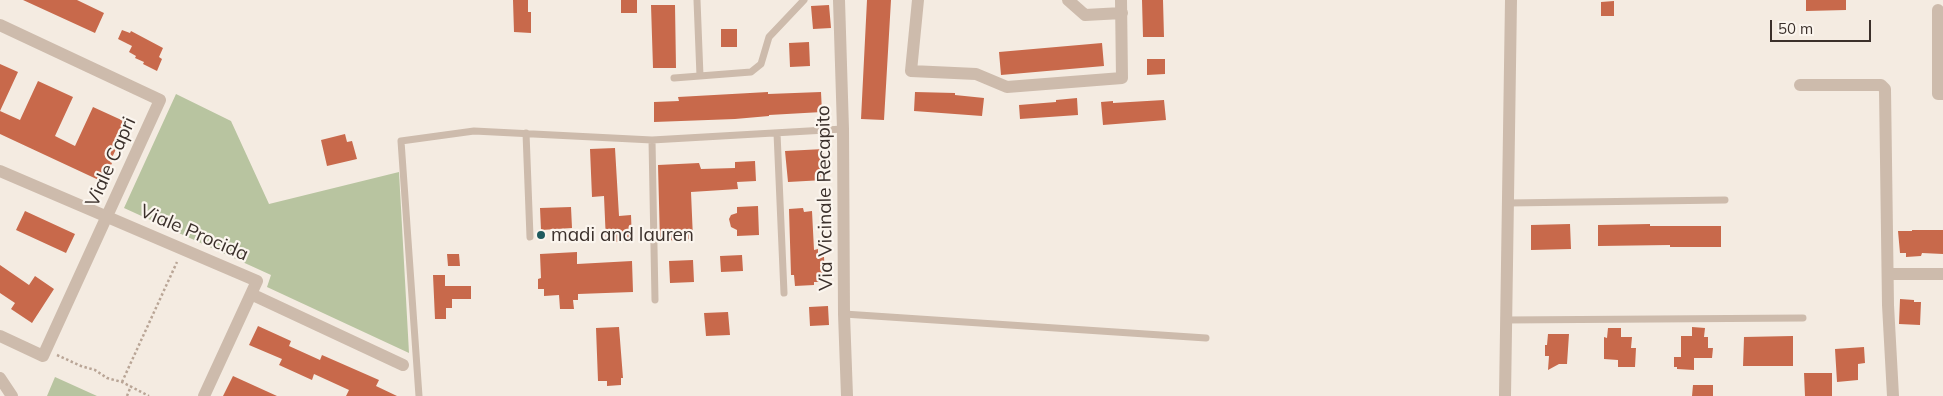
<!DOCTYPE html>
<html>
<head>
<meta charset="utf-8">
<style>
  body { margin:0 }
  #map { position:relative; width:1943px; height:396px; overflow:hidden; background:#f4ebe1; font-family:Mulish,sans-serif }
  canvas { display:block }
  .scale { position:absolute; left:1770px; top:20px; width:101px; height:22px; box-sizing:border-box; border:2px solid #3b302b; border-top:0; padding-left:6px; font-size:15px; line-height:18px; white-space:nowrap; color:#3b302b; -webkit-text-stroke:4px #fbf5ee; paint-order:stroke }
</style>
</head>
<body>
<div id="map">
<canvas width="1943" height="396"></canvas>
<div class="scale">50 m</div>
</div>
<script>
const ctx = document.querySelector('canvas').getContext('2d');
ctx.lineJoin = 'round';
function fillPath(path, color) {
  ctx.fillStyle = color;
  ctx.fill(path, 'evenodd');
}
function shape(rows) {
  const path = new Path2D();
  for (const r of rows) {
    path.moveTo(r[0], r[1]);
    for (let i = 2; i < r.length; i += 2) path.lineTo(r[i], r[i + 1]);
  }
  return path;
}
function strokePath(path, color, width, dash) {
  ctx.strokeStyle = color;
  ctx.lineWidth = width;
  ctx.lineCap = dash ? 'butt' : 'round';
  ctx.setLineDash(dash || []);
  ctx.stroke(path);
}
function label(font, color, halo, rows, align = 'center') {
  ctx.font = font + ' Mulish,sans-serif';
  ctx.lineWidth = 4.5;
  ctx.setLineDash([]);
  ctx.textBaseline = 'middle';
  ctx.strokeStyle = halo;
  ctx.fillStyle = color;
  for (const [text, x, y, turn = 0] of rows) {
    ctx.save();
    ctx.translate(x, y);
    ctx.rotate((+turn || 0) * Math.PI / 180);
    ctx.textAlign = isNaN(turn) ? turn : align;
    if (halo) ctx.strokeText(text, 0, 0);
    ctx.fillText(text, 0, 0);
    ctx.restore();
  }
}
fillPath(shape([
  [176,94,231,121,269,204,399,172,409,353,267,287,271,275,124,208],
  [55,377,97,396,47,396]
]), '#b8c4a0');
fillPath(shape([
  [23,0,77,0,104,13,95,33],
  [513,0,528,0,528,12,531,12,531,33,514,32],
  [621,0,637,0,637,13,621,13],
  [867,0,891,0,884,120,861,119],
  [1142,0,1163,0,1164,37,1143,37],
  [1806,0,1846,0,1846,10,1806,11],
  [1614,1,1614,16,1601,16,1601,2],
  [651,5,675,5,676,68,653,68],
  [829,5,831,28,813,29,811,6],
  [721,29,737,29,737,47,721,47],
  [122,30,130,33,131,31,163,48,159,57,162,59,157,71,143,64,144,62,135,58,136,56,129,52,132,46,118,39],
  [809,42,810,66,790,67,789,43],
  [1102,43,1104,66,1001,75,999,52],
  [1147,59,1165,59,1165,74,1147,75],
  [0,64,18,72,0,111,20,120,38,81,73,97,55,136,75,146,93,107,128,123,110,162,112,163,103,182,0,134],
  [768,92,768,94,821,92,822,112,769,115,769,116,735,119,654,122,654,102,679,101,678,97],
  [915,92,955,93,955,95,984,98,982,116,914,111],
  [1077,98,1078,115,1020,119,1019,105,1056,102,1056,100],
  [1164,100,1166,120,1103,125,1101,102,1113,101,1113,103],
  [345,134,347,142,352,141,357,159,327,166,321,140],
  [615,148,619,216,631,215,632,241,606,242,604,196,592,197,590,149],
  [824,149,824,180,788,182,785,151],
  [755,161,756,181,737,182,738,189,691,192,693,239,660,241,658,165,699,163,701,169,735,168,735,162],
  [758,206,759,235,737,236,737,230,731,227,729,219,731,215,737,213,737,207],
  [571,207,572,228,541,230,540,208],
  [803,208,804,212,812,211,814,250,818,249,818,257,824,257,825,276,821,277,822,282,814,282,814,285,795,286,794,275,791,275,789,209],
  [25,211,75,234,66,253,16,230],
  [1570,224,1571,249,1531,250,1531,225],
  [1650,224,1650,226,1721,226,1721,247,1670,247,1670,245,1598,246,1598,225],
  [1912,230,1943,230,1943,254,1922,253,1921,256,1906,257,1906,253,1900,253,1898,231,1912,231],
  [577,252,577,264,632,261,633,292,578,294,578,300,573,300,574,309,560,309,559,295,544,296,544,289,538,289,538,279,541,278,540,254],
  [447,254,459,254,460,266,448,266],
  [742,255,743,271,721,272,720,256],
  [693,260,694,282,670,283,669,261],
  [0,265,29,285,35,276,54,289,32,323,11,309,15,303,0,293],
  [433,275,445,275,445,286,471,286,471,299,452,299,452,308,446,308,446,319,435,319],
  [1900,299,1914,300,1914,302,1921,302,1920,325,1899,324],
  [828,306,829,325,810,326,809,307],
  [728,312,730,335,706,336,704,313],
  [258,326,291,341,289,346,320,360,322,355,379,380,376,386,397,396,346,396,349,390,314,374,312,380,279,365,282,359,249,345],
  [619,327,623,378,621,378,621,385,607,386,607,381,598,381,596,328],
  [1692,327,1705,328,1704,337,1708,337,1708,348,1713,348,1712,358,1694,358,1694,370,1677,369,1677,367,1674,367,1674,357,1681,357,1681,336,1692,336],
  [1608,328,1621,328,1621,337,1632,337,1631,348,1636,348,1635,367,1618,367,1618,360,1604,359,1604,337,1607,338],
  [1548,334,1569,334,1567,364,1559,364,1548,370,1549,356,1545,356,1545,345,1547,345],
  [1793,336,1793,366,1743,366,1744,337],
  [1864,347,1865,363,1858,364,1858,380,1837,382,1835,349],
  [1804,373,1832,373,1832,396,1805,396],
  [233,376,277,396,223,396],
  [1693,385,1713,385,1713,396,1692,396]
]), '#c8694b');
strokePath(shape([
  [57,355,81,366,95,370,107,378,122,382,149,396],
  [122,382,177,262],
  [127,396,131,386]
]), '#b9a596', 2.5, [2.5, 2.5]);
strokePath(shape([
  [697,0,700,76],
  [674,78,751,72,761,64,769,37,804,0],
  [526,133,530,237],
  [777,133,784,293],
  [652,140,655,300],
  [1508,203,1725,200],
  [844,314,1206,338],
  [1506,320,1803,318],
  [419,396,401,141,474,131,652,140,843,129]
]), '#cdbbac', 7);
strokePath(shape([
  [839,0,843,129,844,314,847,396],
  [918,0,911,71,976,74,1007,87,1122,78,1121,0],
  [1068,0,1085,15,1122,13],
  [1938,10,1938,94,1943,94],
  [0,25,160,100,43,356,0,336],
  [1800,85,1881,85,1885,89,1888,305,1893,396],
  [0,171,257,281,204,396],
  [1894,274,1943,274],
  [251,294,403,365],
  [0,378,12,396],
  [1505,396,1511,0]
]), '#cdbbac', 12);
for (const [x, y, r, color] of [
  [541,235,5,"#1f5a5e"]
]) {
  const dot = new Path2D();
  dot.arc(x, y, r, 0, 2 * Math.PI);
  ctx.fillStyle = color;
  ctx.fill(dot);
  strokePath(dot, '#fbf5ee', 2);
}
label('19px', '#3b302b', '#fbf5ee', [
  ["Viale Capri",111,162,-66],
  ["Via Vicinale Recapito",825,198,-91],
  ["Viale Procida",194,233,23]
]);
label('19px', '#3b302b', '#fbf5ee', [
  ["madi and lauren",551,235]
], 'left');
</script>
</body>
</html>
